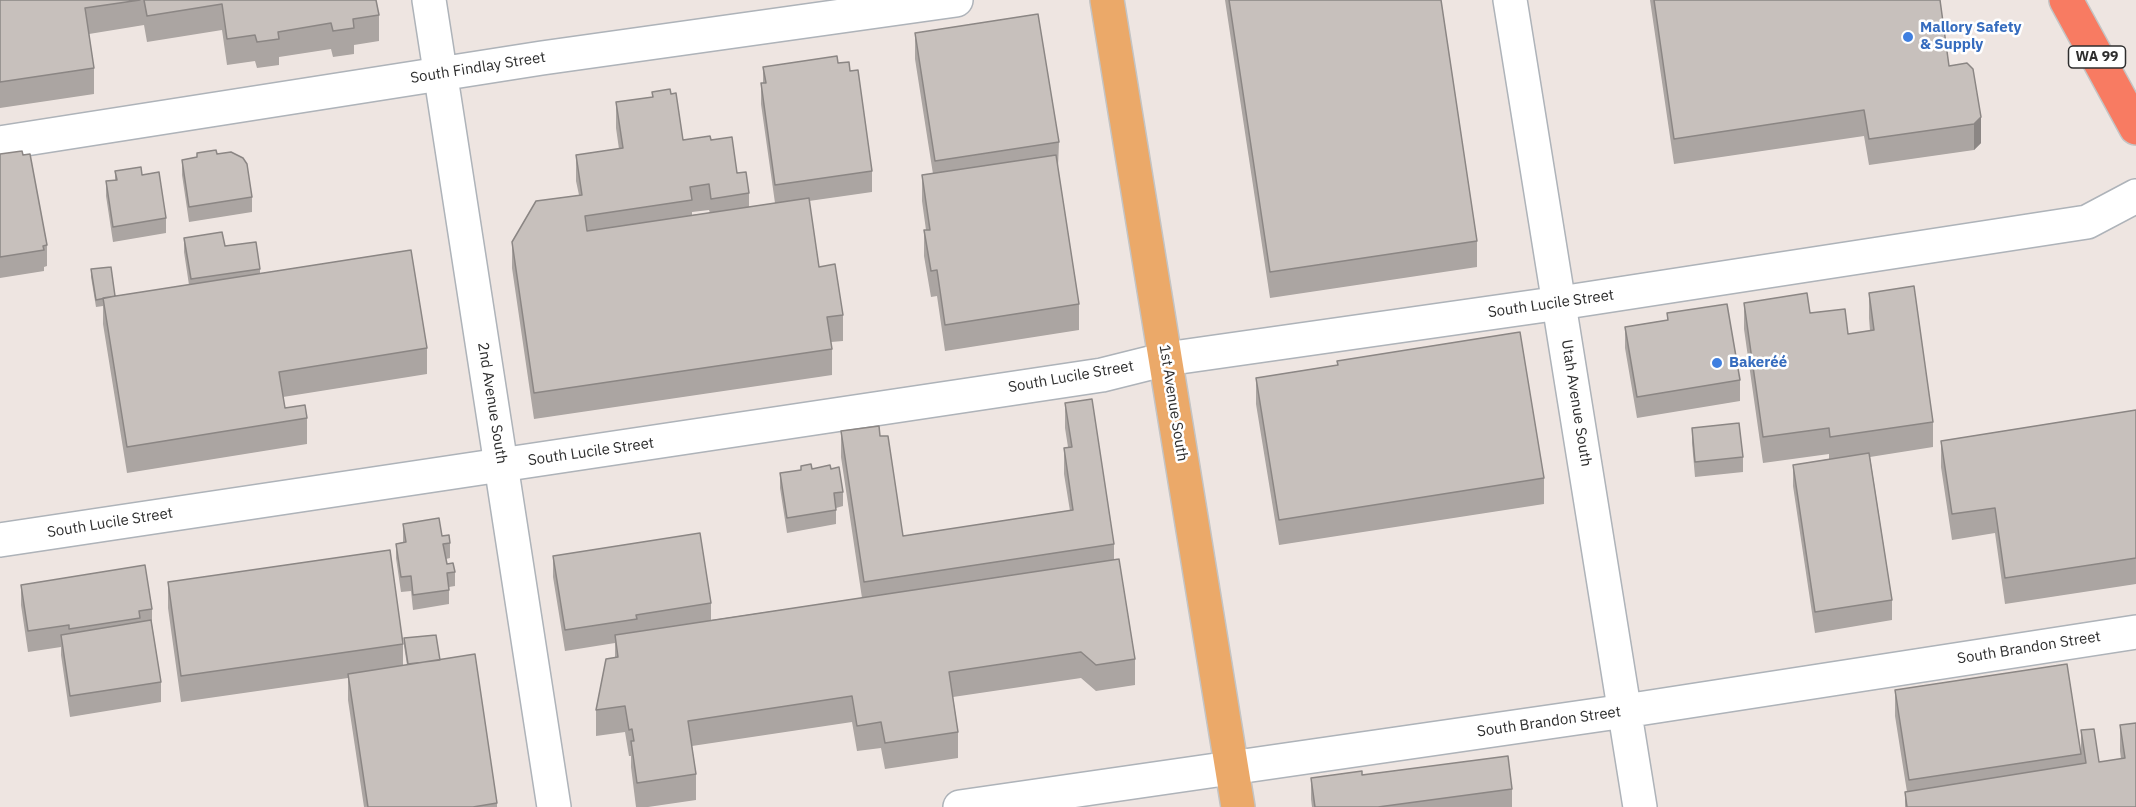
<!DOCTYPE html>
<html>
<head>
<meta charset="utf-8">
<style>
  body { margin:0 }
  canvas { display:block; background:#eee5e1 }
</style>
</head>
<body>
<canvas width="2136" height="807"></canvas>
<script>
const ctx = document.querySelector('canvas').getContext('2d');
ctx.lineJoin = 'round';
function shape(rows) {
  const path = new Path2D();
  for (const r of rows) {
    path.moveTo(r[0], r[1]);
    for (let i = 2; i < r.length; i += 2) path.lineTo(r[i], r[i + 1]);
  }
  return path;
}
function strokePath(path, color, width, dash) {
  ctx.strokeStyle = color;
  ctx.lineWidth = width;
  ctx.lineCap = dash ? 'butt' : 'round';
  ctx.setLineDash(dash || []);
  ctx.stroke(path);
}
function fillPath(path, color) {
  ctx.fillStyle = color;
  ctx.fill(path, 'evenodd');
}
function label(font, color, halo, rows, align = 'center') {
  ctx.font = font + ' "IBM Plex Sans",sans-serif';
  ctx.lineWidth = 5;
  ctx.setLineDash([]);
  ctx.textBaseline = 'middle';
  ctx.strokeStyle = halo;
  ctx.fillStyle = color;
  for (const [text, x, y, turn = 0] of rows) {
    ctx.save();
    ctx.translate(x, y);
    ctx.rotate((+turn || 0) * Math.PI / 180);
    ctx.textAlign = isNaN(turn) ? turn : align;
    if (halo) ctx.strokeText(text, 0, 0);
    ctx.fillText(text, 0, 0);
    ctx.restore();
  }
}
const street = shape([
  [429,0,554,807],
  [1510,0,1640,807],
  [0,143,542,58,956,0],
  [960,807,1625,711,2136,632]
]);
const secondary = shape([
  [0,540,1102,375,1166,359,1560,303,2087,222,2136,196]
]);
const primary = shape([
  [1107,0,1238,807]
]);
const highway = shape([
  [2066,0,2136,128]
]);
strokePath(street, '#aeb3b9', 36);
strokePath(secondary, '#aeb3b9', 36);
strokePath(primary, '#c4c4c4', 36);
strokePath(highway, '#c4c4c4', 36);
strokePath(street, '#fff', 33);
strokePath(secondary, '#fff', 33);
strokePath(primary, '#eba969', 33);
strokePath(highway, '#f87b62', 33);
fillPath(shape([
  [0,0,376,0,379,15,379,41,354,45,354,54,333,57,331,49,279,57,279,65,257,68,255,61,227,65,222,30,147,42,144,25,89,34,94,68,94,94,0,108],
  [1225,0,1441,0,1477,241,1477,267,1270,298],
  [1650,0,1940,0,1949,66,1967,63,1981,143,1974,150,1869,165,1864,136,1674,164],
  [915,33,1059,142,1058,168,1079,304,1079,330,945,351,937,296,931,297,924,256,924,230,926,230,922,201,922,175,933,174,915,59],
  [838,63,850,71,872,171,872,192,809,201,819,267,843,315,843,341,831,342,832,349,832,375,534,419,512,268,512,242,579,195,576,181,576,155,619,149,616,128,616,102,652,97,652,92,683,140,711,140,737,173,749,193,749,207,775,203,761,104,761,83,763,83,763,67],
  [709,210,710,213,692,215,692,212],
  [197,153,217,154,252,197,252,212,189,222,182,175,182,160,197,157],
  [0,154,47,245,47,266,44,267,44,271,0,278],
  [115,171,142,175,166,218,166,233,113,242,106,196,106,181,115,180],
  [184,238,260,269,260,273,427,348,427,374,283,397,285,408,307,418,307,444,127,473,103,324,103,306,96,307,91,277,91,269,115,296,189,285,184,252],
  [1869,293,1933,422,1933,447,1870,457,1892,600,1892,620,1815,633,1793,486,1793,465,1829,459,1829,454,1763,463,1744,329,1744,303,1848,334,1870,331,1869,318],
  [1667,313,1740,380,1740,401,1637,418,1625,348,1625,327,1667,320],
  [1337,361,1544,478,1544,504,1279,545,1256,404,1256,378,1337,365],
  [1065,403,1114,544,1114,560,1135,659,1135,685,1096,691,1081,678,953,697,958,732,958,758,885,769,881,748,857,751,852,722,692,746,696,774,696,800,648,807,636,807,631,767,631,756,629,756,625,732,596,736,596,710,615,658,615,643,565,651,553,577,553,556,711,603,711,620,862,598,841,457,841,431,880,436,903,536,1070,511,1064,474,1064,448,1068,447,1065,428],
  [2136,410,2136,584,2005,604,1995,533,1952,540,1941,467,1941,441],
  [1692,428,1743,457,1743,472,1695,477,1692,443],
  [801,466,812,469,831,469,843,492,843,506,836,508,836,524,787,533,780,488,780,473,801,470],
  [403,524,442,536,450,543,450,558,446,559,447,564,455,572,455,586,449,587,449,604,413,610,411,591,401,592,396,558,396,544,403,542],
  [168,582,403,644,403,665,407,665,404,646,404,638,440,660,497,803,497,807,364,807,348,700,348,678,181,702,168,608],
  [21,585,152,609,152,625,161,682,161,702,70,717,61,655,61,647,28,652,21,605],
  [1895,690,2081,754,2081,730,2099,762,2121,759,2120,751,2120,725,2136,807,1905,807,1905,792,1907,792,1895,716],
  [1362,775,1512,789,1512,807,1312,807,1311,799,1311,778]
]), '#aba5a2');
fillPath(shape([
  [1981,117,1981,143,1974,150,1974,124]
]), '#8b8684');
const building = shape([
  [0,0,140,0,85,8,94,68,0,82,0,0],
  [144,0,376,0,379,15,353,19,354,28,333,31,331,23,278,32,279,39,257,42,255,35,227,39,222,4,147,16,144,0],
  [1229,0,1441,0,1477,241,1270,272,1229,0],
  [1654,0,1940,0,1949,66,1967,63,1973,69,1981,117,1974,124,1869,139,1864,110,1674,139,1654,0],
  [1038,14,1059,142,935,161,915,33,1038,14],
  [837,56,838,63,849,62,850,71,858,70,872,171,775,185,761,83,766,83,763,67,837,56],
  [670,89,671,94,676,93,683,140,710,136,711,140,732,137,737,173,746,172,749,193,711,199,709,184,690,187,692,200,585,216,587,231,809,198,819,267,835,264,843,315,827,317,832,349,534,393,512,242,536,201,582,195,576,155,623,148,616,102,653,97,652,92,670,89],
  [216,150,217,154,231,152,243,158,247,164,252,197,189,207,182,160,197,157,197,153,216,150],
  [22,151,23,155,30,154,47,245,43,246,44,250,0,257,0,154,22,151],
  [1056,155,1079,304,945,325,937,270,931,271,924,230,930,230,922,175,1056,155],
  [141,167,142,175,159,172,166,218,113,227,106,181,117,180,115,171,141,167],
  [222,232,225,246,256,242,260,269,191,279,184,238,222,232],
  [411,250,427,348,279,372,285,408,305,405,307,418,127,447,103,298,411,250],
  [111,267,115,296,96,300,91,269,111,267],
  [1914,286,1933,422,1830,437,1829,428,1763,437,1744,303,1807,293,1810,313,1845,309,1848,334,1874,330,1869,293,1914,286],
  [1727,304,1740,380,1637,397,1625,327,1668,320,1667,313,1727,304],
  [1520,332,1544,478,1279,520,1256,378,1338,365,1337,361,1520,332],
  [1092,399,1114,544,864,582,841,431,879,426,880,436,888,436,903,536,1073,510,1064,448,1072,447,1065,403,1092,399],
  [2136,410,2136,558,2005,578,1995,508,1952,514,1941,441,2136,410],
  [1739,423,1743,457,1695,462,1692,428,1739,423],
  [1869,453,1892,600,1815,612,1793,465,1869,453],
  [811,464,812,469,830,465,831,469,839,467,843,492,834,493,836,510,787,518,780,473,801,470,801,466,811,464],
  [439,518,442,536,449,535,450,543,443,544,447,564,453,563,455,572,447,573,449,590,413,595,411,576,401,577,396,544,406,542,403,524,439,518],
  [700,533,711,603,636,615,637,619,565,630,553,556,700,533],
  [390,550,403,644,181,676,168,582,390,550],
  [1119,559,1135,659,1096,665,1081,652,949,672,958,732,885,743,881,722,857,726,852,696,688,721,696,774,637,783,631,741,634,741,632,729,629,730,625,706,596,710,606,659,618,657,615,635,1119,559],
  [145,565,152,609,139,611,140,618,69,629,69,625,28,631,21,585,145,565],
  [151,620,161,682,70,696,61,635,151,620],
  [436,635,440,660,408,664,404,638,436,635],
  [475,654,497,803,473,807,368,807,348,674,475,654],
  [2067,664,2081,754,1909,780,1895,690,2067,664],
  [2136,723,2136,807,1907,807,1905,792,2086,763,2081,730,2094,729,2099,762,2125,758,2120,725,2136,723],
  [1508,756,1512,789,1378,807,1315,807,1311,778,1362,771,1362,775,1508,756]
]);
fillPath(building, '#c7c0bc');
strokePath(building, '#8b8684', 1.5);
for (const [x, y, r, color] of [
  [1908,37,6,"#3f7fe0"],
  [1717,363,6,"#3f7fe0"]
]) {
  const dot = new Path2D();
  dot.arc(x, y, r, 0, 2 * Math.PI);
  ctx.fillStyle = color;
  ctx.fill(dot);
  strokePath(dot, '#fff', 2);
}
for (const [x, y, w] of [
  [2097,57,57]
]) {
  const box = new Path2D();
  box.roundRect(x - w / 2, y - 11, w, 22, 4.5);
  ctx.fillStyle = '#fff';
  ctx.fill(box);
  strokePath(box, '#2e2e2e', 1.5);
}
label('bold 14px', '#2e2e2e', null, [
  ["WA 99",2097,57]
]);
label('bold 15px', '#366cbe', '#fff', [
  ["Mallory Safety",1920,28],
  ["& Supply",1920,45],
  ["Bakeréé",1729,363]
], 'left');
label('15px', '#2e2e2e', '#fff', [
  ["South Findlay Street",478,68,-9],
  ["South Lucile Street",1551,304,-8],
  ["South Lucile Street",1071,377,-10],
  ["2nd Avenue South",492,403,81],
  ["1st Avenue South",1173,403,81],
  ["Utah Avenue South",1576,403,81],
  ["South Lucile Street",591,452,-8],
  ["South Lucile Street",110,523,-9],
  ["South Brandon Street",2029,648,-9],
  ["South Brandon Street",1549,722,-8]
]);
</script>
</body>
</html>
